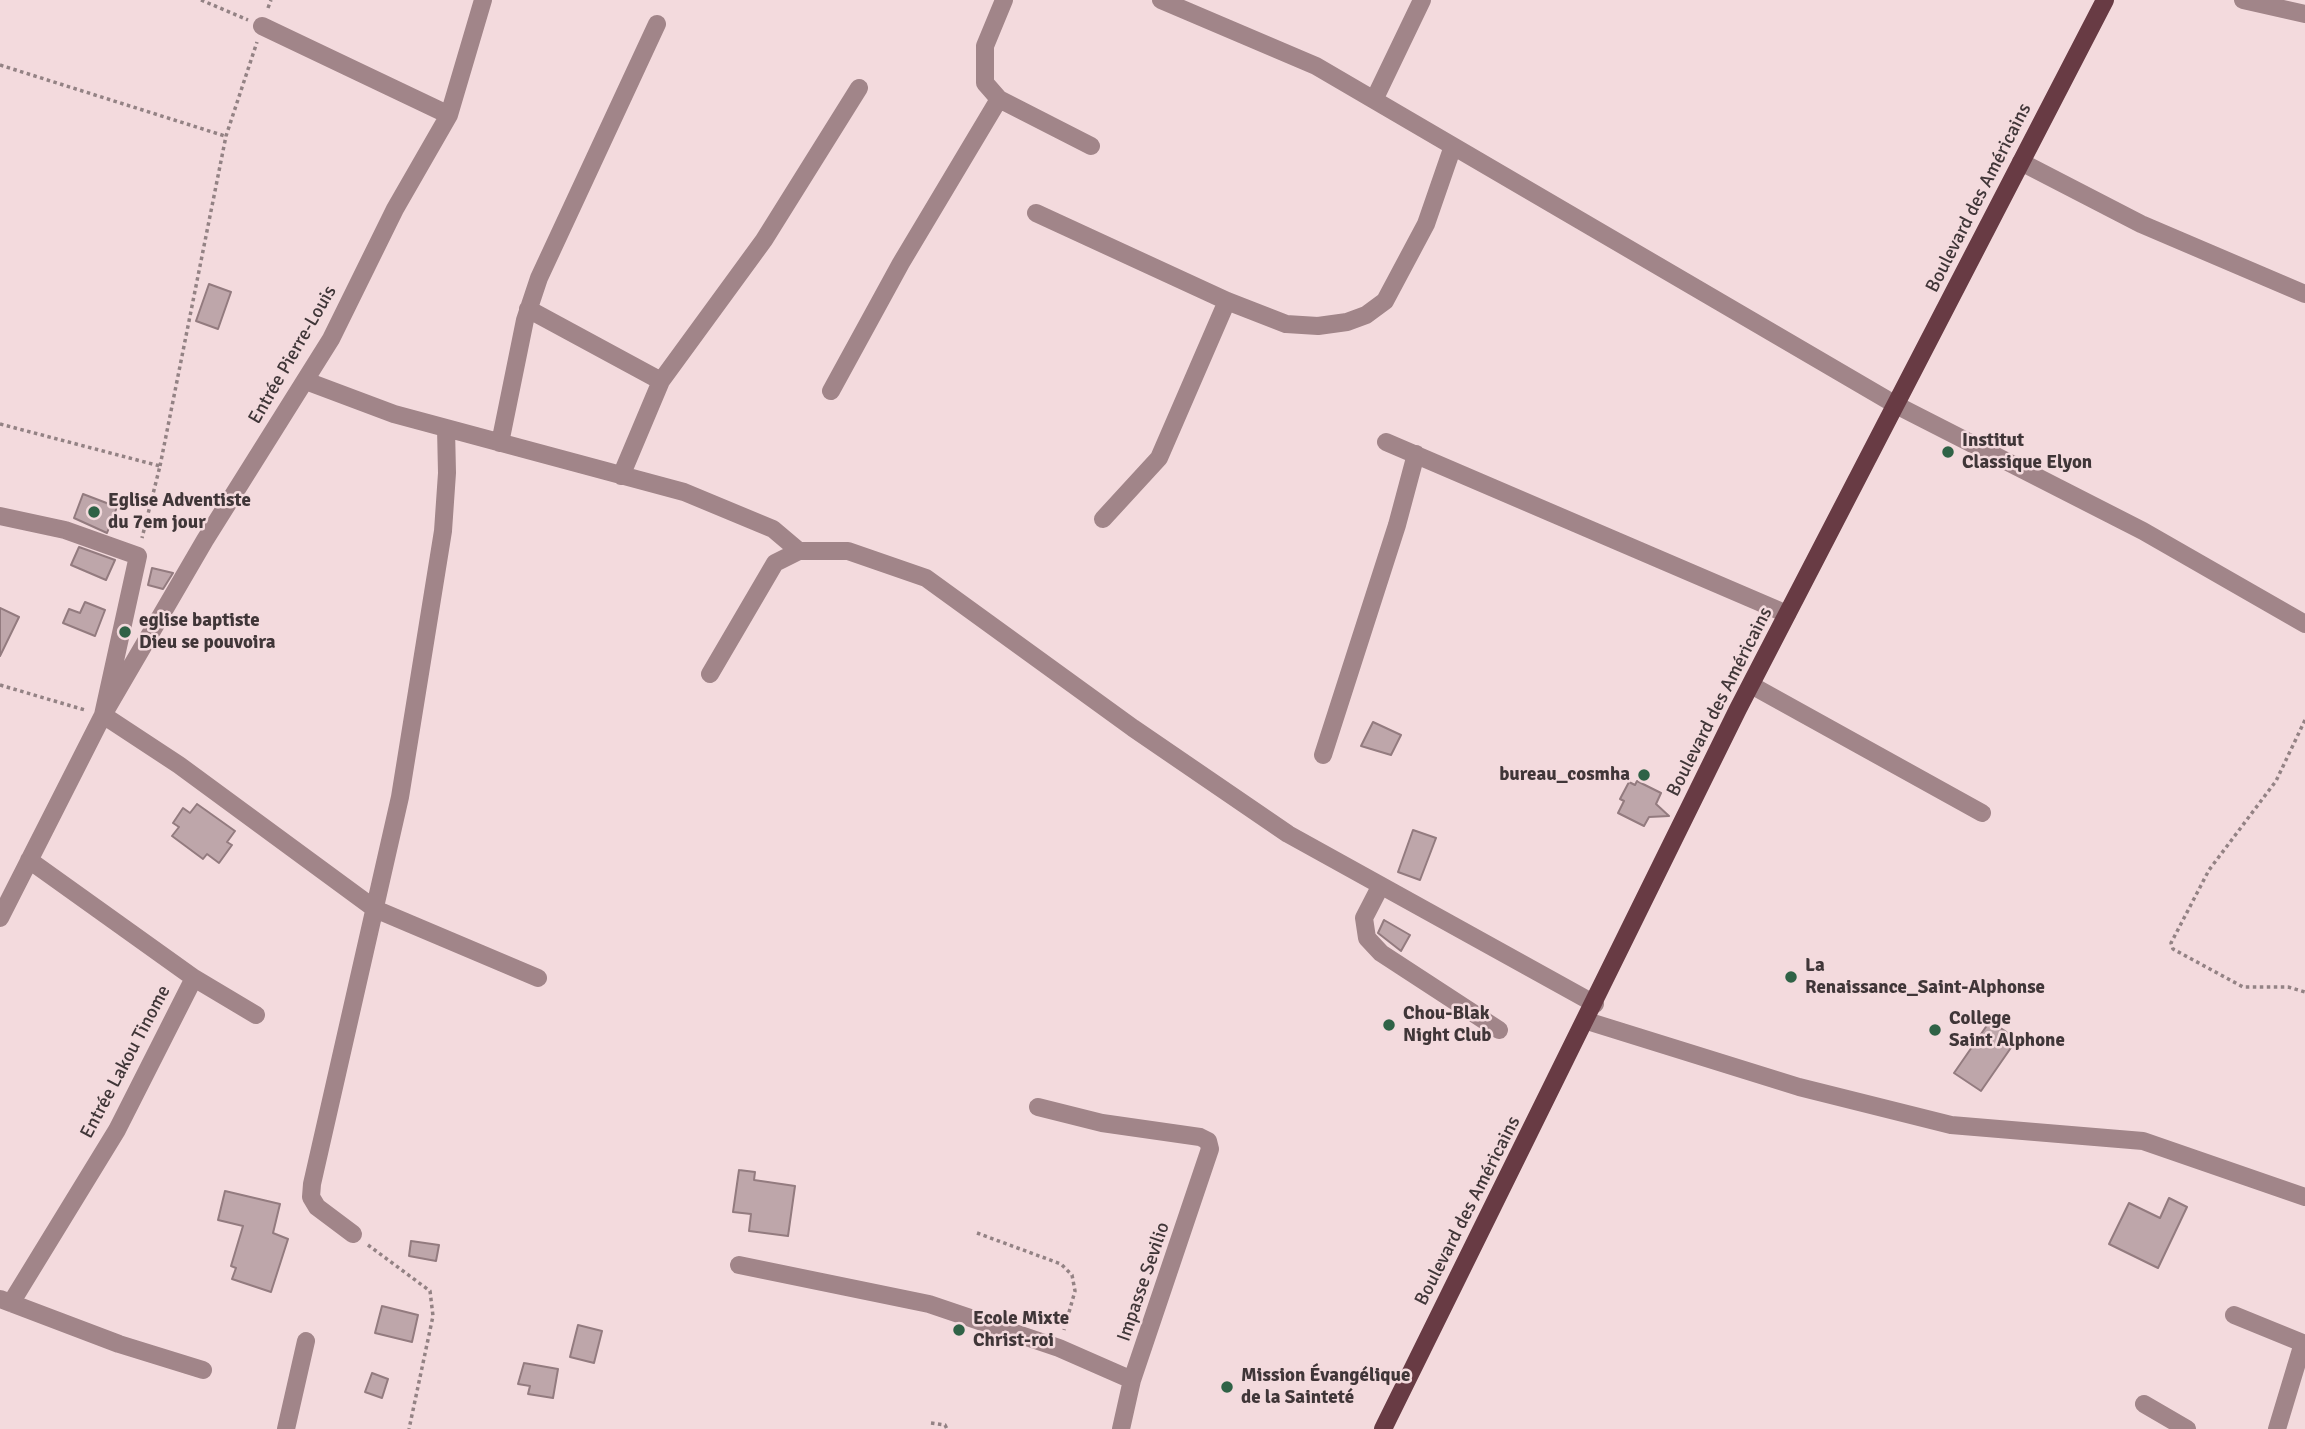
<!DOCTYPE html>
<html>
<head>
<meta charset="utf-8">
<style>
  body { margin:0 }
  canvas { display:block; background:#f3dadd }
</style>
</head>
<body>
<canvas width="2305" height="1429"></canvas>
<script>
const ctx = document.querySelector('canvas').getContext('2d');
ctx.lineJoin = 'round';
function fillPath(path, color) {
  ctx.fillStyle = color;
  ctx.fill(path, 'evenodd');
}
function shape(rows) {
  const path = new Path2D();
  for (const r of rows) {
    path.moveTo(r[0], r[1]);
    for (let i = 2; i < r.length; i += 2) path.lineTo(r[i], r[i + 1]);
  }
  return path;
}
function strokePath(path, color, width, dash) {
  ctx.strokeStyle = color;
  ctx.lineWidth = width;
  ctx.lineCap = dash ? 'butt' : 'round';
  ctx.setLineDash(dash || []);
  ctx.stroke(path);
}
function label(font, color, halo, rows, align = 'center') {
  ctx.font = font + ' Signika,sans-serif';
  ctx.lineWidth = 5;
  ctx.setLineDash([]);
  ctx.textBaseline = 'middle';
  ctx.strokeStyle = halo;
  ctx.fillStyle = color;
  for (const [text, x, y, turn = 0] of rows) {
    ctx.save();
    ctx.translate(x, y);
    ctx.rotate((+turn || 0) * Math.PI / 180);
    ctx.textAlign = isNaN(turn) ? turn : align;
    if (halo) ctx.strokeText(text, 0, 0);
    ctx.fillText(text, 0, 0);
    ctx.restore();
  }
}
const building = shape([
  [209,284,231,292,218,329,196,321,209,284],
  [83,494,117,507,107,533,74,518,83,494],
  [79,547,115,560,106,580,71,565,79,547],
  [152,568,173,573,163,589,148,585,152,568],
  [85,602,105,610,95,636,63,623,69,609,80,613,85,602],
  [0,608,19,617,0,656,0,608],
  [1373,722,1401,735,1391,755,1361,746,1373,722],
  [1637,781,1661,793,1656,804,1669,816,1649,817,1644,826,1618,813,1624,801,1620,799,1629,782,1635,785,1637,781],
  [197,804,235,831,227,842,232,845,219,863,207,854,203,859,172,836,179,827,173,823,183,808,190,813,197,804],
  [1413,830,1436,838,1420,880,1398,872,1413,830],
  [1384,920,1410,935,1401,951,1378,933,1384,920],
  [1990,1021,2017,1039,1981,1091,1954,1073,1990,1021],
  [739,1170,755,1172,754,1180,795,1186,788,1236,749,1231,751,1214,733,1212,739,1170],
  [225,1191,280,1204,273,1233,288,1239,271,1292,232,1279,236,1268,231,1266,243,1226,218,1220,225,1191],
  [2169,1198,2187,1207,2158,1268,2109,1244,2129,1203,2160,1218,2169,1198],
  [411,1241,439,1245,436,1261,409,1256,411,1241],
  [382,1306,418,1315,412,1342,375,1333,382,1306],
  [578,1325,602,1331,594,1363,570,1357,578,1325],
  [524,1363,558,1369,553,1398,528,1394,530,1386,518,1384,524,1363],
  [372,1373,388,1379,382,1398,365,1392,372,1373]
]);
fillPath(building, '#bea6aa');
strokePath(building, '#937b7f', 2);
strokePath(shape([
  [201,0,248,20],
  [268,8,271,0],
  [0,65,225,136],
  [0,424,160,466,142,538],
  [160,466,226,136,257,42],
  [0,685,85,710],
  [2305,720,2276,781,2209,870,2171,943,2173,949,2243,987,2288,987,2305,992],
  [977,1233,1061,1264,1072,1275,1075,1291,1064,1330],
  [368,1245,430,1291,433,1316,409,1429],
  [931,1423,945,1425,947,1429]
]), '#938284', 3.5, [3.5, 3.5]);
strokePath(shape([
  [483,0,449,115,395,209,331,339,205,540,103,715,179,765,375,909,538,978],
  [1004,0,985,46,985,83,999,99,1091,146],
  [1161,0,1316,66,1896,405,2143,531,2305,624],
  [2243,0,2305,14],
  [262,26,449,115],
  [1374,100,1422,0],
  [2021,162,2141,224,2305,294],
  [1036,213,1227,301,1286,324,1318,326,1347,322,1366,315,1385,301,1426,224,1453,146],
  [528,309,661,381],
  [306,381,394,414,684,492,773,529,799,551],
  [831,391,901,263,999,99],
  [1386,442,1787,614],
  [500,443,525,320,539,278,657,24],
  [621,476,661,381,764,240,859,88],
  [0,516,65,530,138,556,103,715,0,918],
  [1103,519,1159,458,1227,301],
  [710,674,775,563,799,551,848,551,926,578,1133,728,1288,834,1595,1004],
  [1751,685,1982,813],
  [1323,755,1397,525,1416,454],
  [1380,887,1364,918,1367,938,1381,953,1499,1030],
  [194,978,256,1015],
  [1587,1021,1799,1087,1951,1125,2143,1141,2305,1197],
  [1038,1107,1102,1123,1200,1137,1208,1141,1210,1149,1132,1380,1121,1429],
  [353,1234,317,1207,311,1197,312,1184,400,797,443,531,447,473,446,428],
  [739,1265,929,1304,1059,1348,1132,1380],
  [0,1299,119,1344,203,1370],
  [11,1303,117,1130,194,978,29,860],
  [2234,1315,2305,1344],
  [2144,1404,2187,1429],
  [286,1429,306,1341],
  [2277,1429,2303,1343]
]), '#a18589', 18);
strokePath(shape([
  [1383,1429,1738,709,2105,0]
]), '#683b44', 18);
for (const [x, y, r, color] of [
  [1948,452,7,"#2f6246"],
  [94,512,7,"#2f6246"],
  [125,632,7,"#2f6246"],
  [1644,775,7,"#2f6246"],
  [1791,977,7,"#2f6246"],
  [1389,1025,7,"#2f6246"],
  [1935,1030,7,"#2f6246"],
  [959,1330,7,"#2f6246"],
  [1227,1387,7,"#2f6246"]
]) {
  const dot = new Path2D();
  dot.arc(x, y, r, 0, 2 * Math.PI);
  ctx.fillStyle = color;
  ctx.fill(dot);
  strokePath(dot, '#f3dadd', 2.5);
}
label('19px', '#403638', '#f3dadd', [
  ["Boulevard des Américains",1979,198,-63],
  ["Entrée Pierre-Louis",293,355,-60],
  ["Boulevard des Américains",1720,702,-63],
  ["Entrée Lakou Tinome",126,1062,-62],
  ["Boulevard des Américains",1468,1211,-63],
  ["Impasse Sevilio",1144,1282,-71]
]);
label('bold 19px', '#403638', '#f3dadd', [
  ["Institut",1962,441],
  ["Classique Elyon",1962,463],
  ["Eglise Adventiste",108,501],
  ["du 7em jour",108,523],
  ["eglise baptiste",139,621],
  ["Dieu se pouvoira",139,643],
  ["bureau_cosmha",1630,775,"right"],
  ["La",1805,966],
  ["Renaissance_Saint-Alphonse",1805,988],
  ["Chou-Blak",1403,1014],
  ["Night Club",1403,1036],
  ["College",1949,1019],
  ["Saint Alphone",1949,1041],
  ["Ecole Mixte",973,1319],
  ["Christ-roi",973,1341],
  ["Mission Évangélique",1241,1376],
  ["de la Sainteté",1241,1398]
], 'left');
</script>
</body>
</html>
